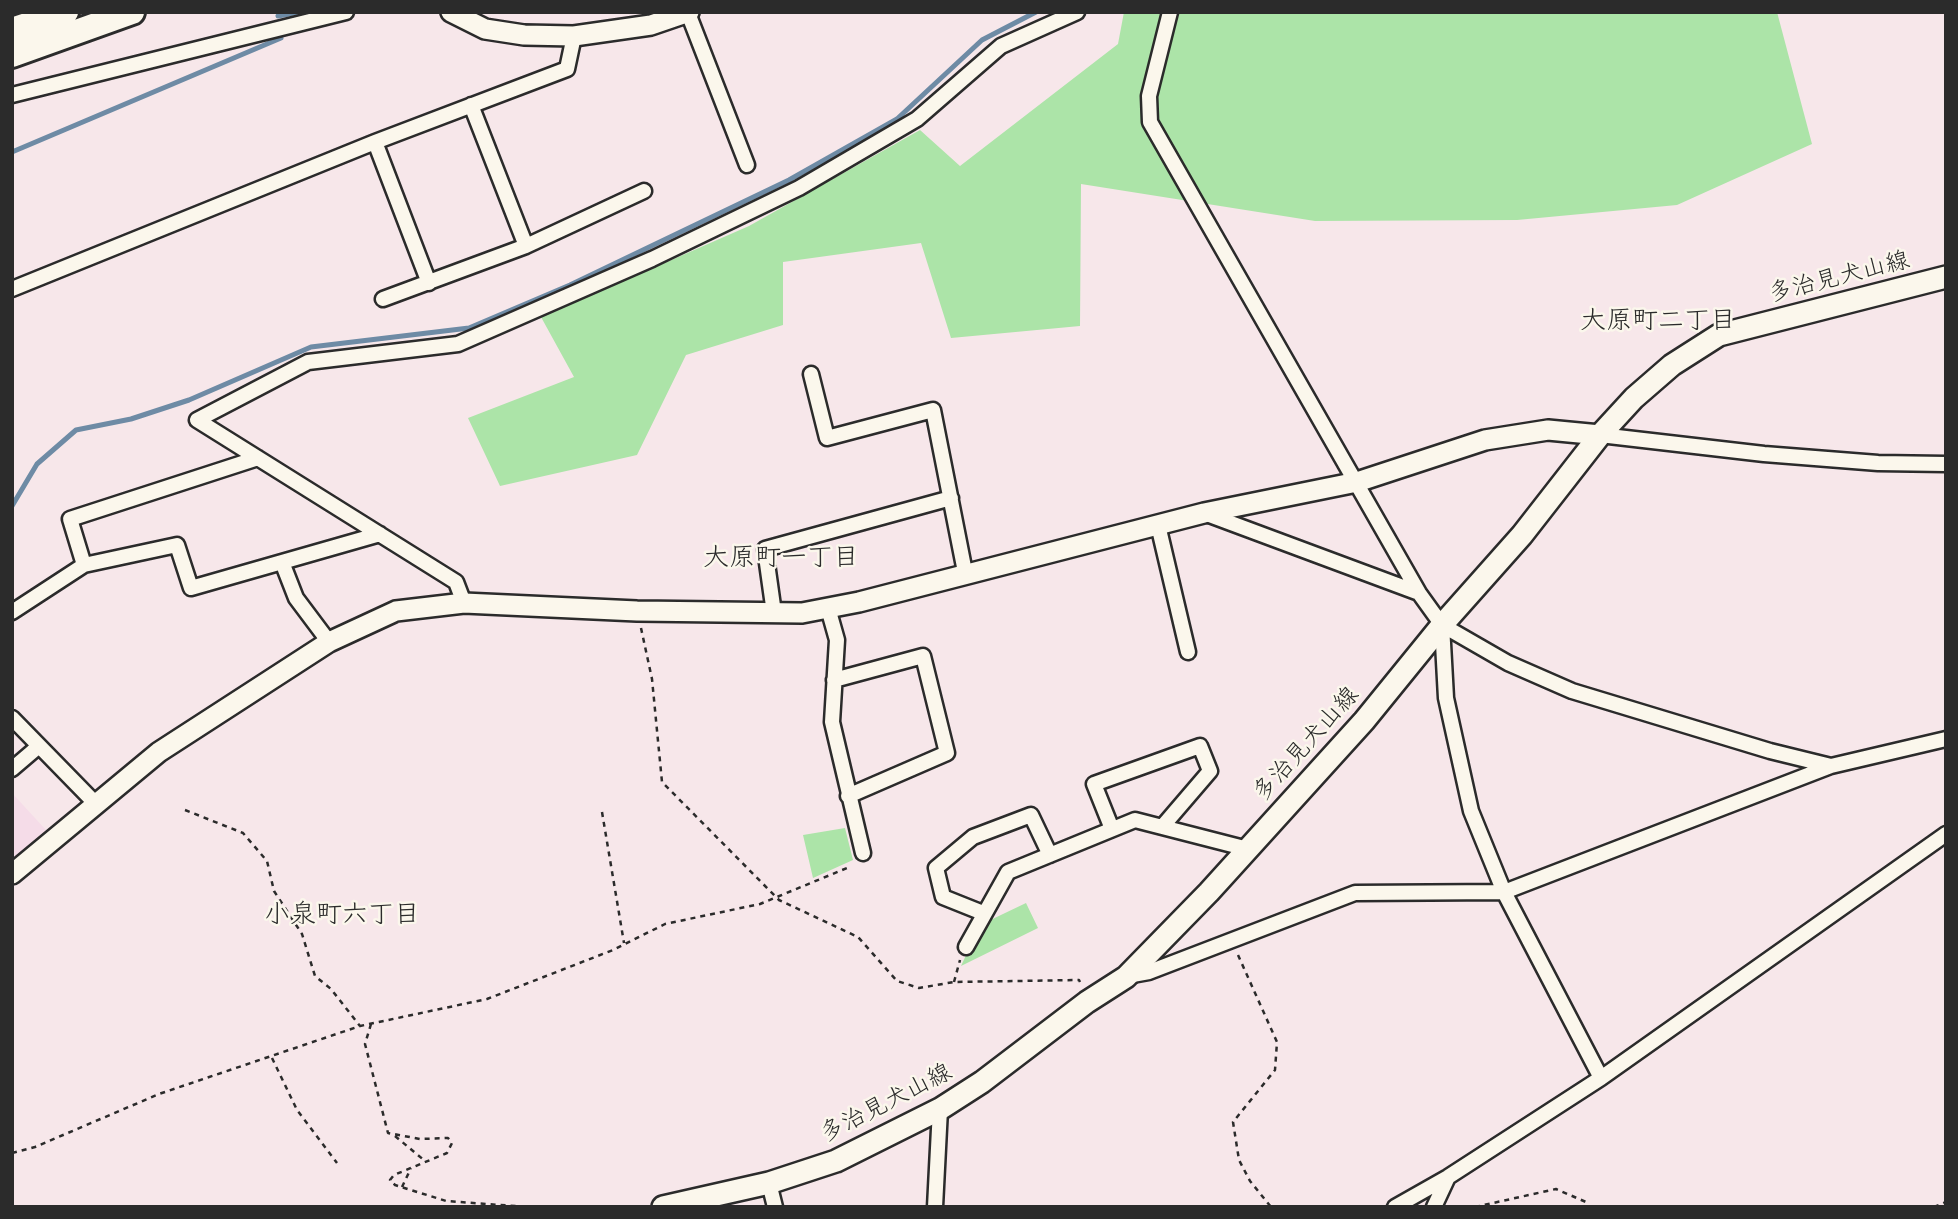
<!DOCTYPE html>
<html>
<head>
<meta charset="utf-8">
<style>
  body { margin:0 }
  #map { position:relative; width:1958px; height:1219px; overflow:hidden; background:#f7e7ea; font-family:"Comic Neue",sans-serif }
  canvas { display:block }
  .frame { position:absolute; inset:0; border:14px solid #2b2b2b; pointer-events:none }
</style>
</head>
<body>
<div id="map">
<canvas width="1958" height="1219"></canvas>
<div class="frame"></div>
</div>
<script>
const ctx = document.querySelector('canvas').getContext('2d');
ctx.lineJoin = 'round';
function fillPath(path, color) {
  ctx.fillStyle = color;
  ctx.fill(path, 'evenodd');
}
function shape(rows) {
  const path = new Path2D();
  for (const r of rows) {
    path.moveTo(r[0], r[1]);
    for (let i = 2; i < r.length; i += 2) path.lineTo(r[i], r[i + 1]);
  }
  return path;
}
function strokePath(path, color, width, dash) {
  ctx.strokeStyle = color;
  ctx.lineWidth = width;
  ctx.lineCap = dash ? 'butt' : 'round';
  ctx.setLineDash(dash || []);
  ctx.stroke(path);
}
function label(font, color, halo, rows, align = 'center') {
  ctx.font = font + ' "Comic Neue","Klee One",sans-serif';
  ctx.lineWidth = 5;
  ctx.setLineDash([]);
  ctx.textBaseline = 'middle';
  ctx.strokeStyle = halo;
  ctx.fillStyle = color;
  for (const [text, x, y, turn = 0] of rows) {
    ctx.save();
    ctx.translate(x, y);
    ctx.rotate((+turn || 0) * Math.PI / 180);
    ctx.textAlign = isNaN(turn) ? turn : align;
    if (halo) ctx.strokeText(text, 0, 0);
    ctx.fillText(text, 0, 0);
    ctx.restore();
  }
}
fillPath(shape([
  [12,793,46,830,12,859]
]), '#f5dce8');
fillPath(shape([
  [1124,12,1777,12,1812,144,1677,205,1517,220,1315,221,1081,184,1080,326,951,338,921,243,783,262,783,325,686,355,637,455,500,486,468,418,574,377,541,317,749,226,920,130,960,166,1118,44],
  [845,828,853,860,813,878,803,835],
  [1026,903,1038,928,961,966,980,925]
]), '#ace4a8');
strokePath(shape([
  [278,16,300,12],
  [12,152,281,38],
  [12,506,37,464,76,430,131,419,189,400,311,347,469,328,570,285,789,180,897,119,982,40,1036,12]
]), '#6e8ba5', 5);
const street = shape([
  [1170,12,1149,96,1150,122,1419,593,1442,625,1508,663,1572,691,1770,751,1831,766,1946,739],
  [688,13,747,165],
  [12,95,346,12],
  [471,105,526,246],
  [375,142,429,283],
  [12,289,375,142,567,69,574,36],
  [383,299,526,246,644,191],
  [811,374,827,438,933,410,965,572],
  [1600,435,1764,454,1878,463,1946,464],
  [258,458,70,519,84,565,177,545,191,588,380,534],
  [1204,513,1419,593],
  [1158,525,1188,652],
  [282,562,296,598,329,642],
  [464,603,456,582,197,420,308,362,458,344,652,259,799,188,917,119,1001,46,1077,12],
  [828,608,837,640,832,722,863,853],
  [12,612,84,565],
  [774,613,765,549,951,498],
  [1442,625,1446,698,1471,811,1504,892,1601,1078],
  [834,680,923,656,947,753,848,796],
  [12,718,95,803],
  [12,769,39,746],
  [1112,829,1094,784,1200,746,1210,771,1162,827],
  [983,913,943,897,936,868,973,837,1031,815,1050,855],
  [966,947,1008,872,1135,820,1248,849],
  [1127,976,1149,972,1355,893,1504,892,1831,766],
  [769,1183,775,1207],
  [935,1207,940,1109],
  [1395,1207,1448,1177,1601,1078,1946,834],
  [1434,1207,1448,1177]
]);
const secondary = shape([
  [451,12,485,29,524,35,574,36,651,25,689,12],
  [12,874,159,752,329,642,396,611,464,603,637,611,802,613,859,602,1204,513,1357,482,1485,440,1548,430,1600,435]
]);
const primary = shape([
  [663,1207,769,1183,836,1161,940,1109,982,1082,1087,1002,1126,977,1209,892,1364,721,1442,625,1522,535,1600,435,1634,398,1672,365,1719,335,1946,277]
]);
const highway = shape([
  [12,30,66,12],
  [12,55,132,12]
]);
strokePath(street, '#2b2b2b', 19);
strokePath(secondary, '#2b2b2b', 24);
strokePath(primary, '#2b2b2b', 26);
strokePath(highway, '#2b2b2b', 30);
strokePath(shape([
  [641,628,652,679,662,782,779,900,858,937,897,981,919,988,954,982,1079,980,1080,982],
  [185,810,243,833,267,861,274,891,302,934,315,976,331,989,360,1026],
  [602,812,624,943],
  [1238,955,1277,1042,1275,1070,1233,1122,1239,1160,1250,1181,1271,1207],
  [954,982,960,960],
  [371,1024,365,1044,388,1133,420,1139,448,1138,452,1143,447,1153,394,1175,390,1180,395,1185,446,1201,528,1207],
  [272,1058,297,1110,337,1163],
  [395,1136,425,1161],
  [12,1153,35,1147,159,1094,360,1026,487,999,613,950,665,924,760,904,847,868],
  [402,1187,411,1168],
  [1475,1207,1556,1189,1586,1202,1588,1207],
  [1934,1207,1946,1202]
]), '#2b2b2b', 2.5, [5, 5]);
strokePath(street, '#fbf7ec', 14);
strokePath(secondary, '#fbf7ec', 19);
strokePath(primary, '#fbf7ec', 21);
strokePath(highway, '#fbf7ec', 24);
label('24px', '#2b2b2b', '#fbf7ec', [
  ["多治見犬山線",1839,277,-14],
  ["多治見犬山線",1306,744,-48],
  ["多治見犬山線",886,1103,-27]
]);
label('26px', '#2b2b2b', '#fbf7ec', [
  ["大原町二丁目",1658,321],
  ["大原町一丁目",781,558],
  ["小泉町六丁目",342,915]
]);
</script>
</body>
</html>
